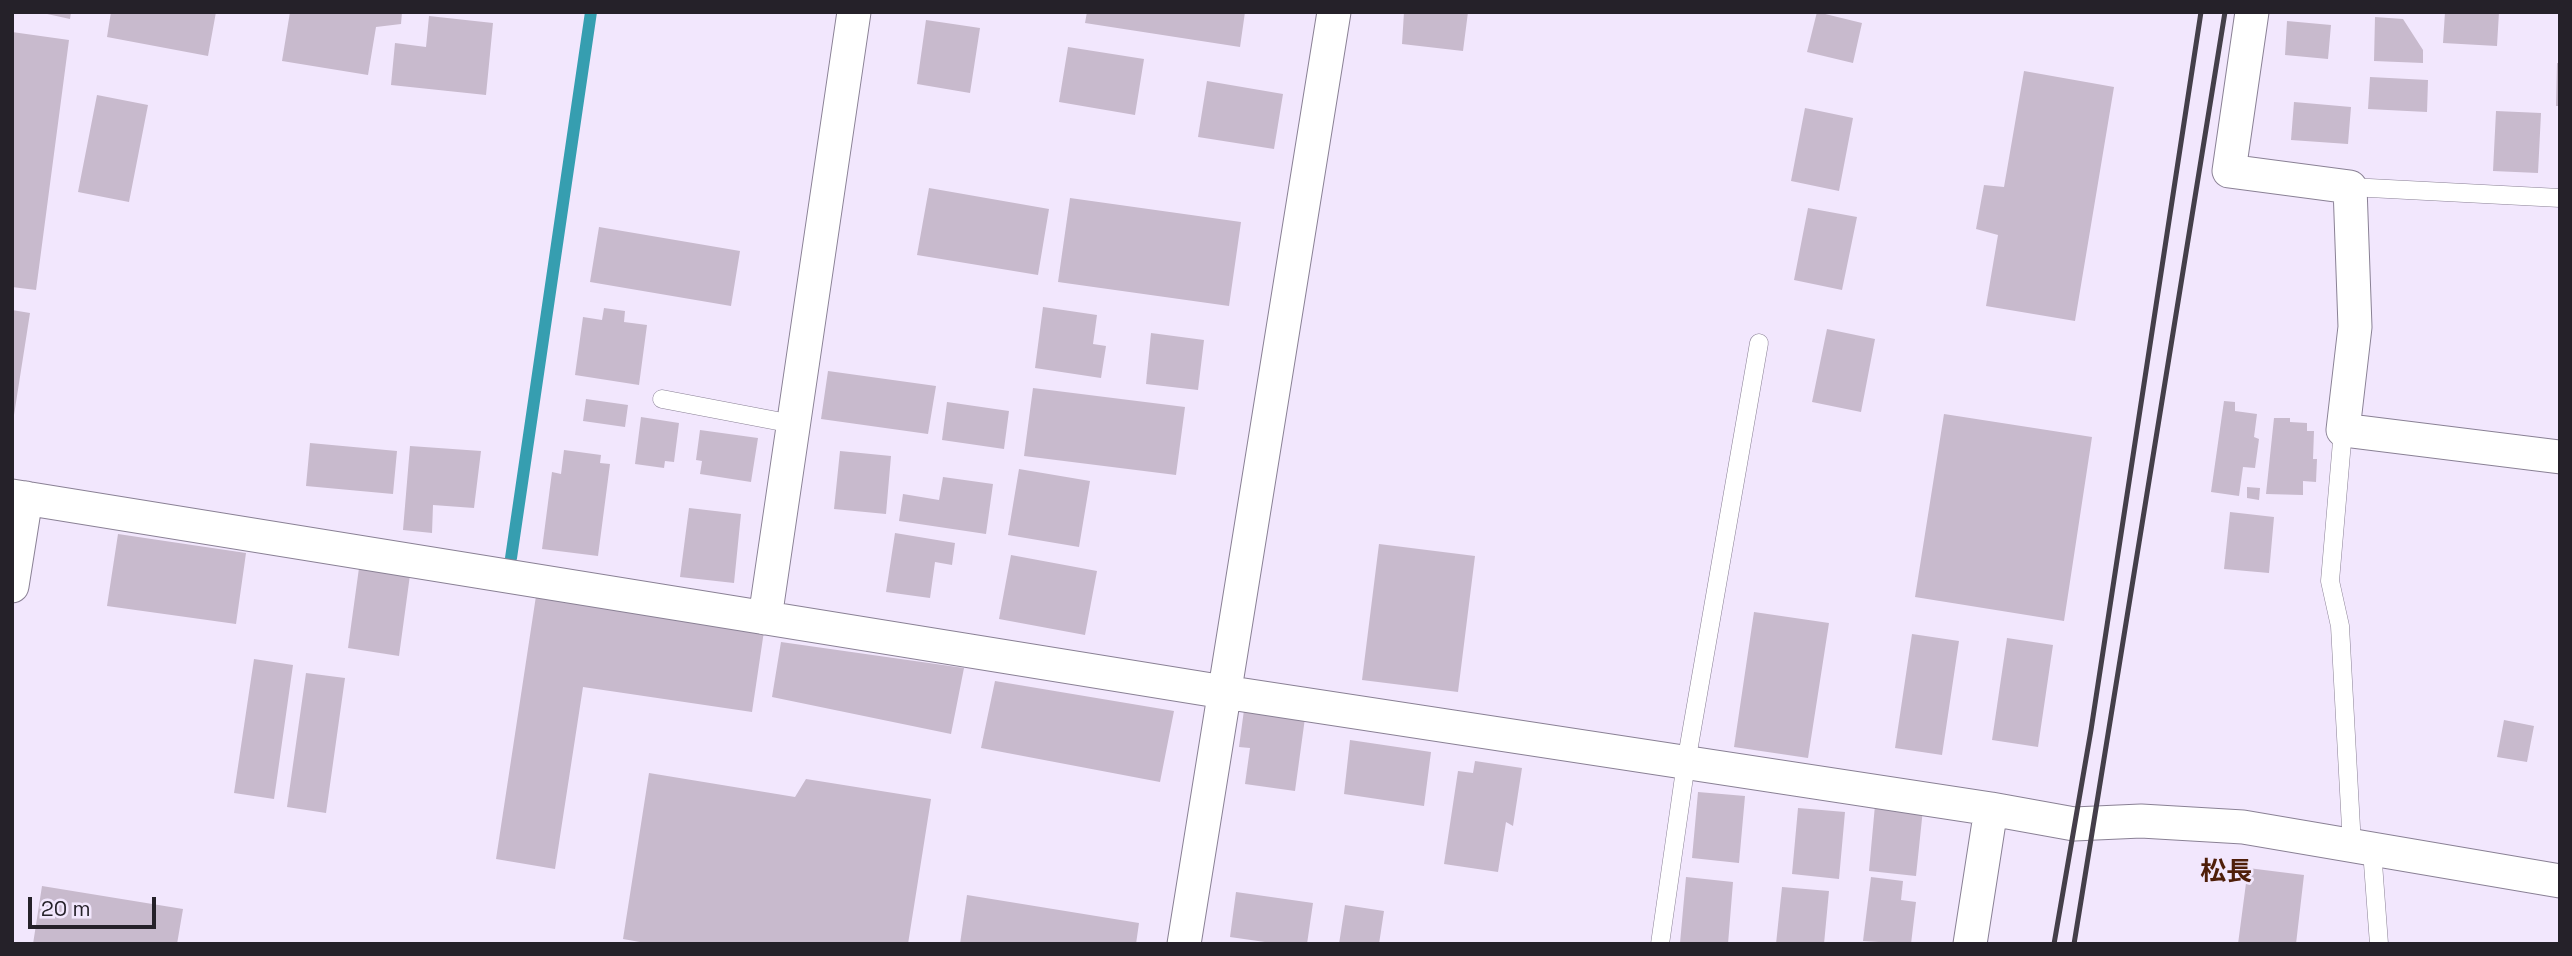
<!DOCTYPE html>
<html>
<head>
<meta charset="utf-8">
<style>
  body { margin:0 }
  #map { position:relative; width:2572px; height:956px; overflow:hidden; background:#f2e7fd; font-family:"Space Grotesk",sans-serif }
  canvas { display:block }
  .frame { position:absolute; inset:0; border:14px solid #252129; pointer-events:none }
  .scale { position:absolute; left:28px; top:897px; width:128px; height:32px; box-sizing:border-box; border:4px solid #252129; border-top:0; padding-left:9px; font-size:21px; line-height:24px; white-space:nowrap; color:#252129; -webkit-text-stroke:5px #f2e7fd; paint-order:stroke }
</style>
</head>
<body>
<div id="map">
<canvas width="2572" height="956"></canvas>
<div class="frame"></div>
<div class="scale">20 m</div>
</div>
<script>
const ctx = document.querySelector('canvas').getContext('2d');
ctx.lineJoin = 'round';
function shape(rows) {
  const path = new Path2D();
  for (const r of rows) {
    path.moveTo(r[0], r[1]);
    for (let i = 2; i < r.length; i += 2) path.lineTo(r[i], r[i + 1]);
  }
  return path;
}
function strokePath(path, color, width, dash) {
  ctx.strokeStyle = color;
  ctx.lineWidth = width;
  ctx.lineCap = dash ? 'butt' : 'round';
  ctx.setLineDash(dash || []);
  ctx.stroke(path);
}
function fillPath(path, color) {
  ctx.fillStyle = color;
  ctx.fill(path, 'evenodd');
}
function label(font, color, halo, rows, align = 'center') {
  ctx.font = font + ' "Space Grotesk","Noto Sans JP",sans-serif';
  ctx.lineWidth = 5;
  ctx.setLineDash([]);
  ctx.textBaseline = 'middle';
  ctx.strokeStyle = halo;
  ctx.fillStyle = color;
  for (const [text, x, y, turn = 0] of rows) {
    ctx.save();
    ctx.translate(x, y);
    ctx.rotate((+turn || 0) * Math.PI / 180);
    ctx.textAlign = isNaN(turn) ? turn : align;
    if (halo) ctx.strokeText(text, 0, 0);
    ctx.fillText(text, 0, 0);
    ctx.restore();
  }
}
strokePath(shape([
  [511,558,591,12]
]), '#369eb0', 12);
fillPath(shape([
  [38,12,71,12,70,19],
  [111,12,216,12,208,56,107,37],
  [290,12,402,12,401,24,376,27,368,75,282,61],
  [1087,12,1245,12,1240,47,1085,23],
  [1404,12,1468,12,1463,51,1402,44],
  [1817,12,1862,23,1853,63,1807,52],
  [2445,12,2499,12,2497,46,2443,43],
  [429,16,493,23,486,95,391,85,395,43,426,47],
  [2375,17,2403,19,2423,50,2423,63,2374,61],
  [926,20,980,28,970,93,917,84],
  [2287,21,2331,25,2328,59,2285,55],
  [12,32,69,40,36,290,12,287],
  [1068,47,1144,59,1135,115,1059,102],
  [2557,63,2560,63,2560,106,2556,106],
  [2024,71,2114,87,2075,321,1986,306,1998,235,1976,229,1984,185,2004,187],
  [2370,77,2428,80,2427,112,2368,109],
  [1207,81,1283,94,1274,149,1198,137],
  [97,95,148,105,129,202,78,192],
  [2294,102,2351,107,2348,144,2291,140],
  [1805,108,1853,118,1839,191,1791,181],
  [2496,111,2541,113,2538,173,2493,171],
  [929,188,1049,209,1038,275,917,255],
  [1070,198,1241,222,1229,306,1058,282],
  [1808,208,1857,217,1842,290,1794,280],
  [599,227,740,251,731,306,590,282],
  [1043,307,1097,315,1093,344,1106,346,1101,378,1035,368],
  [604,308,625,311,624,322,647,325,639,385,575,375,583,317,602,320],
  [12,310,30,313,14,415,12,415],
  [1827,329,1875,339,1861,412,1812,402],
  [1151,333,1204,340,1198,390,1146,384],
  [828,371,936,386,928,434,821,419],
  [1033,388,1185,407,1176,475,1024,456],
  [586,399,628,405,625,427,583,421],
  [2224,401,2235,402,2235,411,2257,414,2254,437,2259,439,2255,468,2243,467,2239,496,2211,492],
  [947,402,1009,411,1004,449,942,440],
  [1944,414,2092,437,2064,621,1915,597],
  [641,417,679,423,674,462,665,461,664,468,635,464],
  [2274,418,2290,418,2290,422,2307,423,2307,431,2314,431,2313,459,2317,459,2316,482,2303,481,2303,495,2266,494],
  [700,430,758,438,751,482,700,474,702,461,696,460],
  [310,443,397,451,393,494,306,486],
  [410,446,481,451,474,508,433,505,432,533,403,530],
  [564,450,601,455,600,463,610,464,598,556,542,549,552,472,561,474],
  [840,451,891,456,886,514,834,509],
  [1019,469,1090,481,1079,547,1008,535],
  [943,477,993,484,986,534,899,521,903,494,939,500],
  [2247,487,2260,488,2259,500,2247,498],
  [689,508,741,514,734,583,680,577],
  [2230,512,2274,517,2269,573,2224,569],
  [895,533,955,543,952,565,935,562,930,598,886,592],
  [118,534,246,553,236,624,107,606],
  [1379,544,1475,556,1458,692,1362,680],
  [1011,555,1097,571,1085,635,999,619],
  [359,568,410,575,399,656,348,648],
  [536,596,764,631,752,712,583,687,555,869,496,859],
  [1754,612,1829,623,1808,758,1734,747],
  [1912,634,1959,641,1942,755,1895,748],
  [2007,638,2053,645,2038,747,1992,740],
  [781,642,964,668,951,734,772,697],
  [254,659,293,665,274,799,234,793],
  [306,673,345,678,326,813,287,807],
  [995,681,1174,711,1160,782,981,748],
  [1244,710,1305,718,1295,791,1245,784,1250,748,1239,747],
  [2504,720,2534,726,2527,762,2497,757],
  [1350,740,1431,752,1424,806,1344,794],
  [1475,761,1522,768,1513,826,1506,822,1498,872,1444,864,1458,771,1473,773],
  [649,773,795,797,806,779,931,799,908,944,651,944,623,939],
  [1698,792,1745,796,1739,863,1692,858],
  [1875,805,1923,809,1916,876,1869,871],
  [1798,808,1845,812,1839,879,1792,874],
  [2248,868,2304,875,2296,944,2238,944],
  [1686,877,1733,882,1728,944,1680,943],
  [1871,877,1903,881,1901,900,1916,902,1911,944,1863,941],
  [42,886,183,909,177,944,33,944],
  [1782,887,1829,891,1824,944,1776,944],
  [1236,892,1313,903,1307,944,1279,944,1230,937],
  [967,895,1139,923,1136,944,960,944],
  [1345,905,1384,911,1379,944,1339,944]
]), '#c8bacd');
const lane = shape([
  [2350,187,2560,198],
  [662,399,793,424],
  [2343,430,2330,581,2340,626,2352,846],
  [2372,850,2379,944],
  [1660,944,1686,763,1759,343]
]);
const street = shape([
  [2252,12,2229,171,2350,187,2355,327,2343,430,2560,457],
  [12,496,1224,692,1991,809,2074,824,2141,821,2243,827,2560,881],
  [12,586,26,498],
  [765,618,854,12],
  [1184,944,1334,12],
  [1970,944,1991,809]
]);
strokePath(lane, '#8a8195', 19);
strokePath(street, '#8a8195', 35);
strokePath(lane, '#fff', 18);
strokePath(street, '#fff', 33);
strokePath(shape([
  [2054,944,2091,730,2201,12],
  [2074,944,2225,12]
]), '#443f49', 5);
label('bold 26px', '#4f1e09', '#f2e7fd', [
  ["松長",2226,873]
]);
</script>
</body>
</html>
